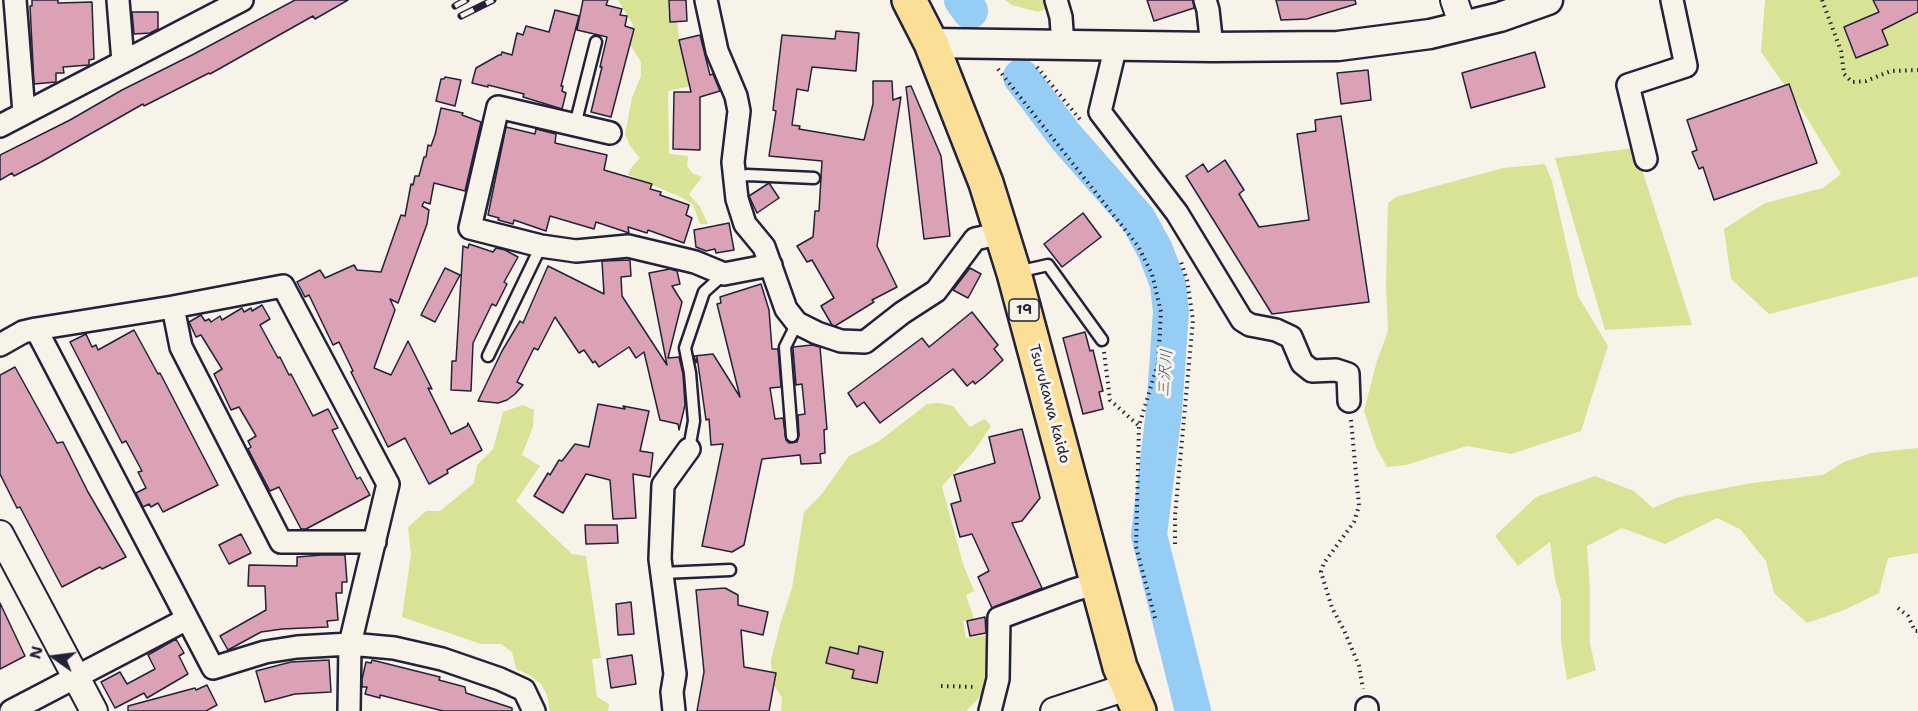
<!DOCTYPE html>
<html>
<head>
<meta charset="utf-8">
<style>
  body { margin:0 }
  #map { position:relative; width:1918px; height:711px; overflow:hidden; background:#f7f3e8; font-family:"Shantell Sans",sans-serif }
  canvas { display:block }
  .north { position:absolute; left:24px; top:627px; width:60px; height:60px; -webkit-text-stroke:4px #f7f3e8; paint-order:stroke; rotate:284deg; font-size:16px; font-weight:700; line-height:24px; text-align:center; color:#22223b }
  .north::after { content:''; display:block; margin:auto; width:21px; height:27px; background:#22223b; clip-path:polygon(50% 0,100% 100%,50% 72%,0 100%) }
</style>
</head>
<body>
<div id="map">
<canvas width="1918" height="711"></canvas>
<div class="north">N</div>
</div>
<script>
const ctx = document.querySelector('canvas').getContext('2d');
ctx.lineJoin = 'round';
function fillPath(path, color) {
  ctx.fillStyle = color;
  ctx.fill(path, 'evenodd');
}
function shape(rows) {
  const path = new Path2D();
  for (const r of rows) {
    path.moveTo(r[0], r[1]);
    for (let i = 2; i < r.length; i += 2) path.lineTo(r[i], r[i + 1]);
  }
  return path;
}
function strokePath(path, color, width, dash) {
  ctx.strokeStyle = color;
  ctx.lineWidth = width;
  ctx.lineCap = dash ? 'butt' : 'round';
  ctx.setLineDash(dash || []);
  ctx.stroke(path);
}
function label(font, color, halo, rows, align = 'center') {
  ctx.font = font + ' "Shantell Sans","Klee One",sans-serif';
  ctx.lineWidth = 6;
  ctx.setLineDash([]);
  ctx.textBaseline = 'middle';
  ctx.strokeStyle = halo;
  ctx.fillStyle = color;
  for (const [text, x, y, turn = 0] of rows) {
    ctx.save();
    ctx.translate(x, y);
    ctx.rotate((+turn || 0) * Math.PI / 180);
    ctx.textAlign = isNaN(turn) ? turn : align;
    if (halo) ctx.strokeText(text, 0, 0);
    ctx.fillText(text, 0, 0);
    ctx.restore();
  }
}
fillPath(shape([
  [618,0,670,0,668,13,676,14,680,44,686,45,695,85,668,91,669,154,688,156,687,166,692,173,702,177,689,194,700,207,708,224,700,224,693,205,681,197,628,175,631,168,640,158,630,146,625,134,632,98,641,76,641,62,627,40,633,25],
  [1005,0,1046,0,1048,8,1038,12,1012,5],
  [1765,0,1918,0,1918,276,1769,314,1731,279,1724,229,1765,203,1823,188,1841,174,1802,110,1761,52],
  [1635,148,1692,325,1605,330,1555,158],
  [1545,164,1552,181,1578,296,1608,346,1581,431,1511,454,1467,446,1406,465,1387,467,1376,447,1364,411,1377,361,1388,331,1386,287,1388,203,1396,197,1503,168],
  [939,403,953,406,970,427,985,419,991,426,974,451,942,486,963,564,974,591,966,595,974,619,963,621,966,638,989,635,988,682,979,698,966,711,781,711,782,698,772,682,771,660,780,625,792,588,804,512,821,495,849,456,878,442,927,404],
  [523,405,534,410,533,427,522,455,540,466,516,501,572,554,586,556,601,658,592,659,597,697,609,704,608,711,550,711,547,695,541,684,529,675,516,669,512,652,501,644,481,644,402,617,411,554,408,527,426,511,440,511,474,483,477,465,493,449,503,412],
  [1918,448,1918,553,1888,558,1879,593,1844,610,1807,623,1774,593,1766,561,1740,529,1717,518,1665,544,1622,528,1587,546,1590,588,1590,644,1596,670,1567,680,1561,642,1561,600,1555,579,1550,542,1518,566,1495,536,1536,497,1595,476,1634,491,1653,508,1679,497,1752,483,1823,475,1844,462,1871,453]
]), '#d8e396');
strokePath(shape([
  [962,0,970,11],
  [1021,77,1066,137,1138,219,1155,250,1168,284,1171,312,1164,411,1149,535,1193,711]
]), '#95cdf4', 36);
const building = shape([
  [32,0,58,0,58,3,92,2,94,59,89,60,89,65,63,67,64,73,56,73,56,82,34,84,30,6,32,6,32,0],
  [295,0,348,0,315,19,313,16,210,74,209,73,144,106,143,104,41,162,14,176,12,173,0,180,0,155,70,120,122,90,194,54,295,0],
  [583,0,608,0,606,5,622,9,620,15,627,16,625,26,634,29,611,117,591,112,602,67,600,67,607,37,577,30,583,0],
  [669,0,686,0,687,21,670,22,669,0],
  [1147,0,1193,0,1194,8,1154,21,1147,0],
  [1276,0,1355,0,1356,4,1307,19,1281,20,1276,0],
  [1873,0,1918,0,1918,12,1882,30,1888,45,1856,58,1844,27,1879,12,1873,0],
  [555,10,579,16,561,86,563,86,562,91,566,93,562,109,523,97,524,94,488,85,488,87,472,83,476,68,499,55,501,55,502,52,512,55,517,33,523,35,526,26,549,32,555,10],
  [132,12,158,12,158,29,150,33,134,34,132,12],
  [836,31,859,33,856,71,812,67,808,91,797,89,792,125,800,126,799,129,864,140,873,104,873,81,892,81,893,100,901,97,877,246,897,287,872,300,874,302,835,326,832,325,821,306,834,298,812,260,807,262,797,246,813,237,815,211,819,211,822,161,769,156,776,111,773,110,782,35,835,39,836,31],
  [700,35,710,75,713,74,720,91,700,97,700,150,673,149,674,92,691,92,679,40,700,35],
  [1535,52,1545,87,1471,108,1462,73,1535,52],
  [1368,70,1371,100,1341,104,1337,73,1368,70],
  [445,77,461,80,455,106,436,101,441,79,444,79,445,77],
  [1789,84,1817,163,1714,200,1703,167,1699,169,1692,152,1697,150,1687,120,1789,84],
  [911,86,941,156,950,236,924,239,906,87,911,86],
  [441,108,463,113,462,115,481,122,465,191,434,183,430,204,424,202,422,206,429,210,427,224,398,303,390,299,395,310,374,368,391,375,408,341,432,389,428,388,451,434,467,426,468,423,482,450,447,470,448,473,429,484,405,438,388,447,351,372,353,371,339,342,333,345,309,295,305,297,297,282,320,270,325,278,354,265,357,270,381,272,401,215,405,216,411,184,413,185,415,176,419,176,424,157,426,157,428,145,431,146,435,135,441,108],
  [1341,116,1369,302,1272,314,1186,176,1203,164,1208,172,1225,160,1244,190,1239,194,1259,227,1309,220,1297,134,1316,131,1315,120,1341,116],
  [506,127,535,134,536,129,556,134,555,143,607,155,604,170,652,184,650,189,661,192,660,195,689,205,686,215,692,218,684,243,648,230,647,233,628,227,629,233,596,222,594,229,550,216,546,231,514,220,513,224,498,220,499,218,488,215,506,127],
  [769,183,779,198,757,213,749,196,769,183],
  [1083,213,1101,237,1062,267,1044,244,1083,213],
  [729,223,734,250,716,253,715,249,706,251,696,247,694,230,729,223],
  [469,244,493,252,496,248,505,250,518,257,504,282,507,284,496,306,492,304,473,343,471,391,451,390,452,361,456,361,463,246,468,248,469,244],
  [630,260,631,276,621,277,622,296,667,365,649,273,670,269,677,271,680,284,672,286,682,302,668,358,679,357,683,374,685,405,679,430,678,424,660,420,644,352,636,358,629,347,599,367,595,361,593,363,584,350,579,353,555,317,538,350,534,348,517,382,523,385,515,394,507,400,498,403,478,401,502,351,520,321,523,323,548,266,604,294,602,261,630,260],
  [445,268,460,275,435,322,421,315,445,268],
  [970,268,981,274,968,298,953,290,970,268],
  [761,284,769,310,772,349,778,349,781,387,770,388,775,419,783,418,786,440,789,443,797,442,799,435,798,415,805,414,802,384,796,385,793,348,793,347,812,345,820,347,827,429,824,430,825,453,820,454,821,463,801,464,800,455,762,459,744,545,732,552,702,546,723,444,711,445,709,419,706,420,697,357,696,363,694,356,713,354,740,397,717,304,721,303,720,297,761,284],
  [262,305,270,319,260,325,278,358,280,357,289,375,291,374,313,416,328,409,338,428,332,430,357,479,360,477,370,495,306,529,301,529,279,487,270,491,248,449,251,447,248,441,256,436,239,407,231,410,214,374,222,369,201,335,196,337,189,322,201,315,205,321,209,319,211,322,220,316,222,320,242,308,244,312,251,308,252,311,262,305],
  [972,312,998,345,994,349,1003,360,984,377,975,384,973,381,967,386,953,369,880,423,864,402,857,407,848,393,922,338,929,347,972,312],
  [134,330,158,374,160,373,218,485,163,512,158,503,151,507,149,504,143,507,136,493,146,488,138,472,142,471,126,441,122,443,70,342,86,334,92,347,96,345,98,350,134,330],
  [1085,332,1090,351,1093,350,1103,391,1099,392,1103,409,1083,414,1063,338,1085,332],
  [15,367,57,443,63,442,88,492,126,557,102,569,100,567,62,587,20,507,17,508,0,474,0,375,15,367],
  [598,404,625,409,623,406,649,411,640,451,653,453,650,477,633,474,636,518,613,519,610,480,586,474,563,513,534,496,548,473,550,475,559,460,562,461,575,444,589,447,598,404],
  [1022,429,1040,498,1022,521,1012,523,1042,588,992,608,978,577,989,571,972,534,960,537,951,504,961,501,954,475,995,463,989,437,1022,429],
  [585,525,617,525,618,543,586,544,585,525],
  [241,534,251,553,229,564,219,545,241,534],
  [322,555,345,555,347,582,342,582,342,593,336,593,338,620,327,621,328,627,282,629,261,632,228,650,220,636,266,610,265,586,248,586,249,565,297,566,297,557,322,555],
  [725,588,738,595,738,605,768,612,763,635,741,630,744,667,776,673,769,711,697,711,704,672,696,590,725,588],
  [631,602,634,634,618,635,616,604,631,602],
  [0,603,25,656,0,669,0,603],
  [985,617,986,633,970,636,967,621,985,617],
  [176,639,184,653,179,656,188,674,147,698,144,693,115,708,101,682,120,672,127,684,155,669,148,655,176,639],
  [859,646,883,652,877,683,852,678,854,670,826,663,830,647,858,654,859,646],
  [632,655,636,684,611,688,607,659,632,655],
  [329,660,331,692,295,694,265,702,256,671,291,662,329,660],
  [372,660,440,677,439,680,465,687,466,693,512,708,512,711,443,711,380,695,380,698,365,694,367,687,362,687,362,679,366,662,371,663,372,660],
  [207,685,217,705,206,711,128,711,128,706,195,688,196,690,207,685]
]);
fillPath(building, '#daa2b4');
strokePath(building, '#22223b', 1.5);
const service = shape([
  [575,125,596,42],
  [735,178,747,175,814,178],
  [1017,272,1048,265,1102,340],
  [488,356,541,246],
  [792,436,785,347,797,323],
  [689,449,694,421,690,373,685,348,704,292,724,274],
  [662,573,730,570]
]);
const minor = shape([
  [15,0,24,113],
  [118,0,123,62],
  [706,0,717,51,736,96,739,111,733,162,737,199,745,224,764,247,786,309,797,323,817,333,841,341,865,342,902,313,936,291,975,239,1002,233],
  [1056,0,1061,17,1063,45],
  [1205,0,1208,10,1212,47],
  [1116,45,1100,112,1177,213,1242,320,1250,325,1276,330,1291,337,1302,363,1312,371,1336,370,1348,374,1349,401],
  [0,126,242,0],
  [610,133,498,107,470,228,541,246,576,251,628,246,695,262,724,274,771,265],
  [1646,159,1628,85,1686,66,1672,0],
  [173,307,181,347,281,542,375,542],
  [36,329,213,668,265,652,297,647,350,644,394,648,442,659,500,679,524,690,534,711],
  [0,345,23,332,36,329,173,307,283,286,388,484,350,644,349,711],
  [1367,708,1367,711],
  [11,711,187,619],
  [674,711,672,692,675,674,660,559,663,485,689,449],
  [990,711,998,679,999,618,1074,590,1098,583]
]);
const tertiary = shape([
  [1454,0,1463,26],
  [0,534,94,711],
  [1054,711,1127,687]
]);
const secondary = shape([
  [931,43,1212,47,1338,46,1430,34,1500,17,1548,0]
]);
const primary = shape([
  [909,0,931,43,986,183,1014,273,1120,667,1139,711]
]);
strokePath(service, '#22223b', 15);
strokePath(minor, '#22223b', 26);
strokePath(tertiary, '#22223b', 30);
strokePath(secondary, '#22223b', 33);
strokePath(primary, '#22223b', 38);
strokePath(shape([
  [1822,0,1841,51,1844,74,1852,82,1866,81,1891,71,1918,70],
  [1037,67,1082,122],
  [998,69,1138,246,1152,274,1161,312,1158,363,1139,426,1136,547,1155,618],
  [1104,352,1110,400,1139,426],
  [1351,420,1359,506,1354,522,1324,563,1321,572,1332,608,1344,630,1359,666,1363,689],
  [1175,544,1175,516,1193,320,1187,280,1181,262],
  [1898,608,1908,616,1915,631,1918,631],
  [941,686,977,687]
]), '#22223b', 4, [1.5, 4.5]);
strokePath(service, '#f7f3e8', 10);
strokePath(minor, '#f7f3e8', 21);
strokePath(tertiary, '#f7f3e8', 26);
strokePath(secondary, '#f7f3e8', 28);
strokePath(primary, '#fbdf96', 33);
const rail = shape([
  [455,6,466,0],
  [461,16,493,0]
]);
strokePath(rail, '#22223b', 7);
strokePath(rail, '#f7f3e8', 4.5, [14]);
for (const [x, y, w] of [
  [1024,310,30]
]) {
  const box = new Path2D();
  box.roundRect(x - w / 2, y - 11, w, 22, 4.5);
  ctx.fillStyle = '#f7f3e8';
  ctx.fill(box);
  strokePath(box, '#22223b', 1.5);
}
label('bold 14px', '#22223b', null, [
  ["19",1024,310]
]);
label('15px', '#22223b', '#f7f3e8', [
  ["Tsurukawa kaido",1049,404,75]
]);
label('italic 16px', '#445572', '#f7f3e8', [
  ["三沢川",1166,373,-86]
]);
</script>
</body>
</html>
